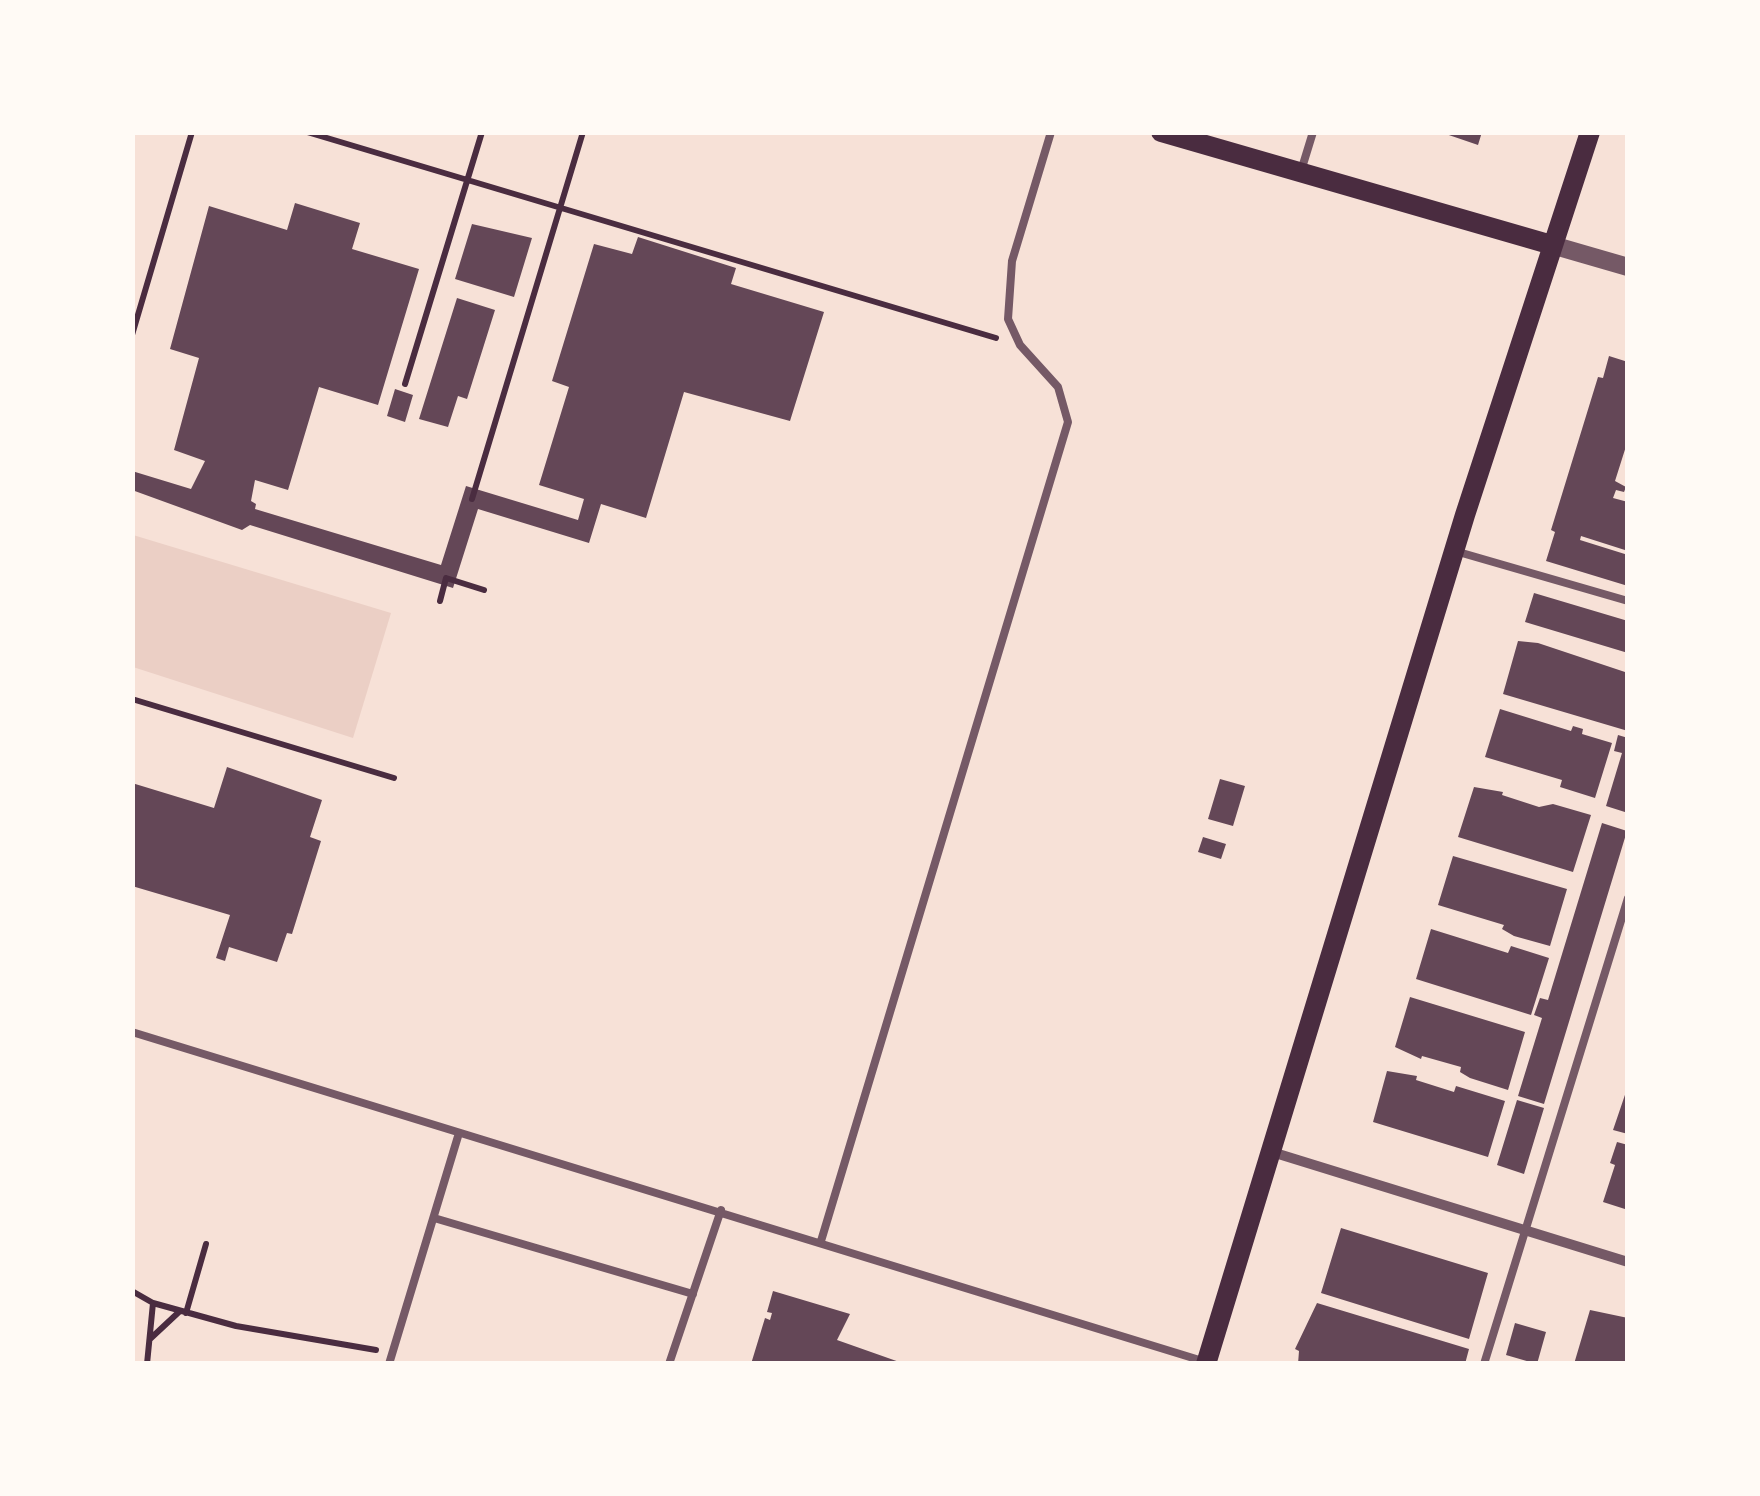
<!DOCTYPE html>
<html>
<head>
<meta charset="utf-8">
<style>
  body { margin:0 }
  #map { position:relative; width:1760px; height:1496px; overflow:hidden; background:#f7e1d7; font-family:Figtree,sans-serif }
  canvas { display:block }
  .frame { position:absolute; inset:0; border:135px solid #fffaf5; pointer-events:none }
</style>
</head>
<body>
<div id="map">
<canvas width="1760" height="1496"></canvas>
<div class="frame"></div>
</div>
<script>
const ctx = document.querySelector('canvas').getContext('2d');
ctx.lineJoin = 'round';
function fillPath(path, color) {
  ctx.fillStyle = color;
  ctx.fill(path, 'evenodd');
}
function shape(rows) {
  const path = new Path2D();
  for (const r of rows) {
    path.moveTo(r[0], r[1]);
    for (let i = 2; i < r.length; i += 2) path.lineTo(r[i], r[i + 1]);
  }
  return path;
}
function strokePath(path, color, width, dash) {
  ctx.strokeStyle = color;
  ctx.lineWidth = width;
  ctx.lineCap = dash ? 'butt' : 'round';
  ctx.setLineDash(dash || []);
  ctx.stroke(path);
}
fillPath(shape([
  [133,535,391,613,353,738,133,667]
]), '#ebcfc5');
fillPath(shape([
  [1440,132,1482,132,1478,145],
  [295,203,360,223,352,249,419,269,378,405,319,387,288,490,255,480,251,501,256,504,255,509,441,565,466,486,578,520,584,499,539,485,569,387,552,381,594,244,632,254,638,237,736,268,731,284,824,312,790,421,684,392,646,518,601,504,589,543,478,509,453,588,250,525,242,530,132,490,132,471,191,489,205,461,174,450,199,358,170,349,209,206,287,230],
  [472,224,532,238,514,297,455,279],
  [457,298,495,310,467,399,458,396,448,427,419,419],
  [1609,356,1628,362,1628,440,1615,481,1626,487,1624,492,1616,490,1613,498,1628,502,1628,551,1581,536,1580,540,1628,555,1628,586,1546,561,1555,532,1551,530,1598,377,1603,378],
  [395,389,413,395,405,422,387,416],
  [1534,593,1628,621,1628,653,1525,622],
  [1518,641,1538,643,1628,673,1628,731,1503,694],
  [1500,709,1571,731,1573,726,1583,729,1582,734,1612,743,1595,798,1560,787,1562,780,1485,757],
  [1618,735,1628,738,1628,813,1606,806,1622,753,1614,751],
  [227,767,322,800,310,837,321,841,292,934,287,933,277,962,229,947,225,961,216,958,230,915,132,886,132,783,214,808],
  [1220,779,1245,786,1233,826,1208,819],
  [1474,787,1503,792,1502,795,1539,807,1553,804,1591,815,1573,872,1458,837],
  [1602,823,1627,831,1544,1104,1518,1096,1542,1018,1534,1015,1540,998,1548,1000],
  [1203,837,1226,844,1221,859,1198,852],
  [1453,856,1567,889,1550,946,1514,936,1502,929,1504,925,1438,905],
  [1431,929,1508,953,1511,946,1549,958,1531,1015,1416,979],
  [1410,997,1525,1032,1508,1090,1470,1078,1460,1072,1461,1067,1422,1056,1421,1059,1395,1047],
  [1387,1071,1417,1076,1416,1080,1454,1092,1456,1086,1505,1101,1488,1157,1373,1122],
  [1628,1086,1628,1134,1613,1130],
  [1517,1100,1544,1108,1524,1174,1497,1165],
  [1617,1142,1628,1145,1628,1210,1603,1202,1615,1165,1610,1163],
  [1341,1228,1488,1273,1469,1339,1321,1293],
  [773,1291,850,1314,837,1340,905,1364,751,1364,765,1318,770,1320,772,1313,767,1312],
  [1317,1303,1469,1349,1465,1364,1298,1364,1299,1351,1295,1349],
  [1590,1310,1628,1318,1628,1364,1574,1364],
  [1515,1323,1546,1332,1537,1364,1506,1355]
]), '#644757');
strokePath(shape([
  [307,132,996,338],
  [132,335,192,132],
  [405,384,482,132],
  [472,499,583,132],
  [440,601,446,578,484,590],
  [132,699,394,778],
  [132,1291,153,1303,236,1326,376,1350],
  [186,1313,206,1244],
  [150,1339,180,1311],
  [147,1364,153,1303]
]), '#4a2c40', 6);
strokePath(shape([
  [1301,171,1313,132],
  [1455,551,1628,601],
  [132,1032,1206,1362],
  [434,1218,693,1294],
  [821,1241,1068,422,1058,387,1020,345,1008,319,1012,261,1051,132],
  [389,1364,459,1133],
  [669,1364,721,1210],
  [1484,1364,1628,898]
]), '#755966', 8);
strokePath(shape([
  [1272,1152,1628,1262]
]), '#755966', 10);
strokePath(shape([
  [1552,245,1628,267]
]), '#755966', 18);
strokePath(shape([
  [1161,132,1552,245],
  [1206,1364,1465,515,1590,132]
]), '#4a2c40', 20);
</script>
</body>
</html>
